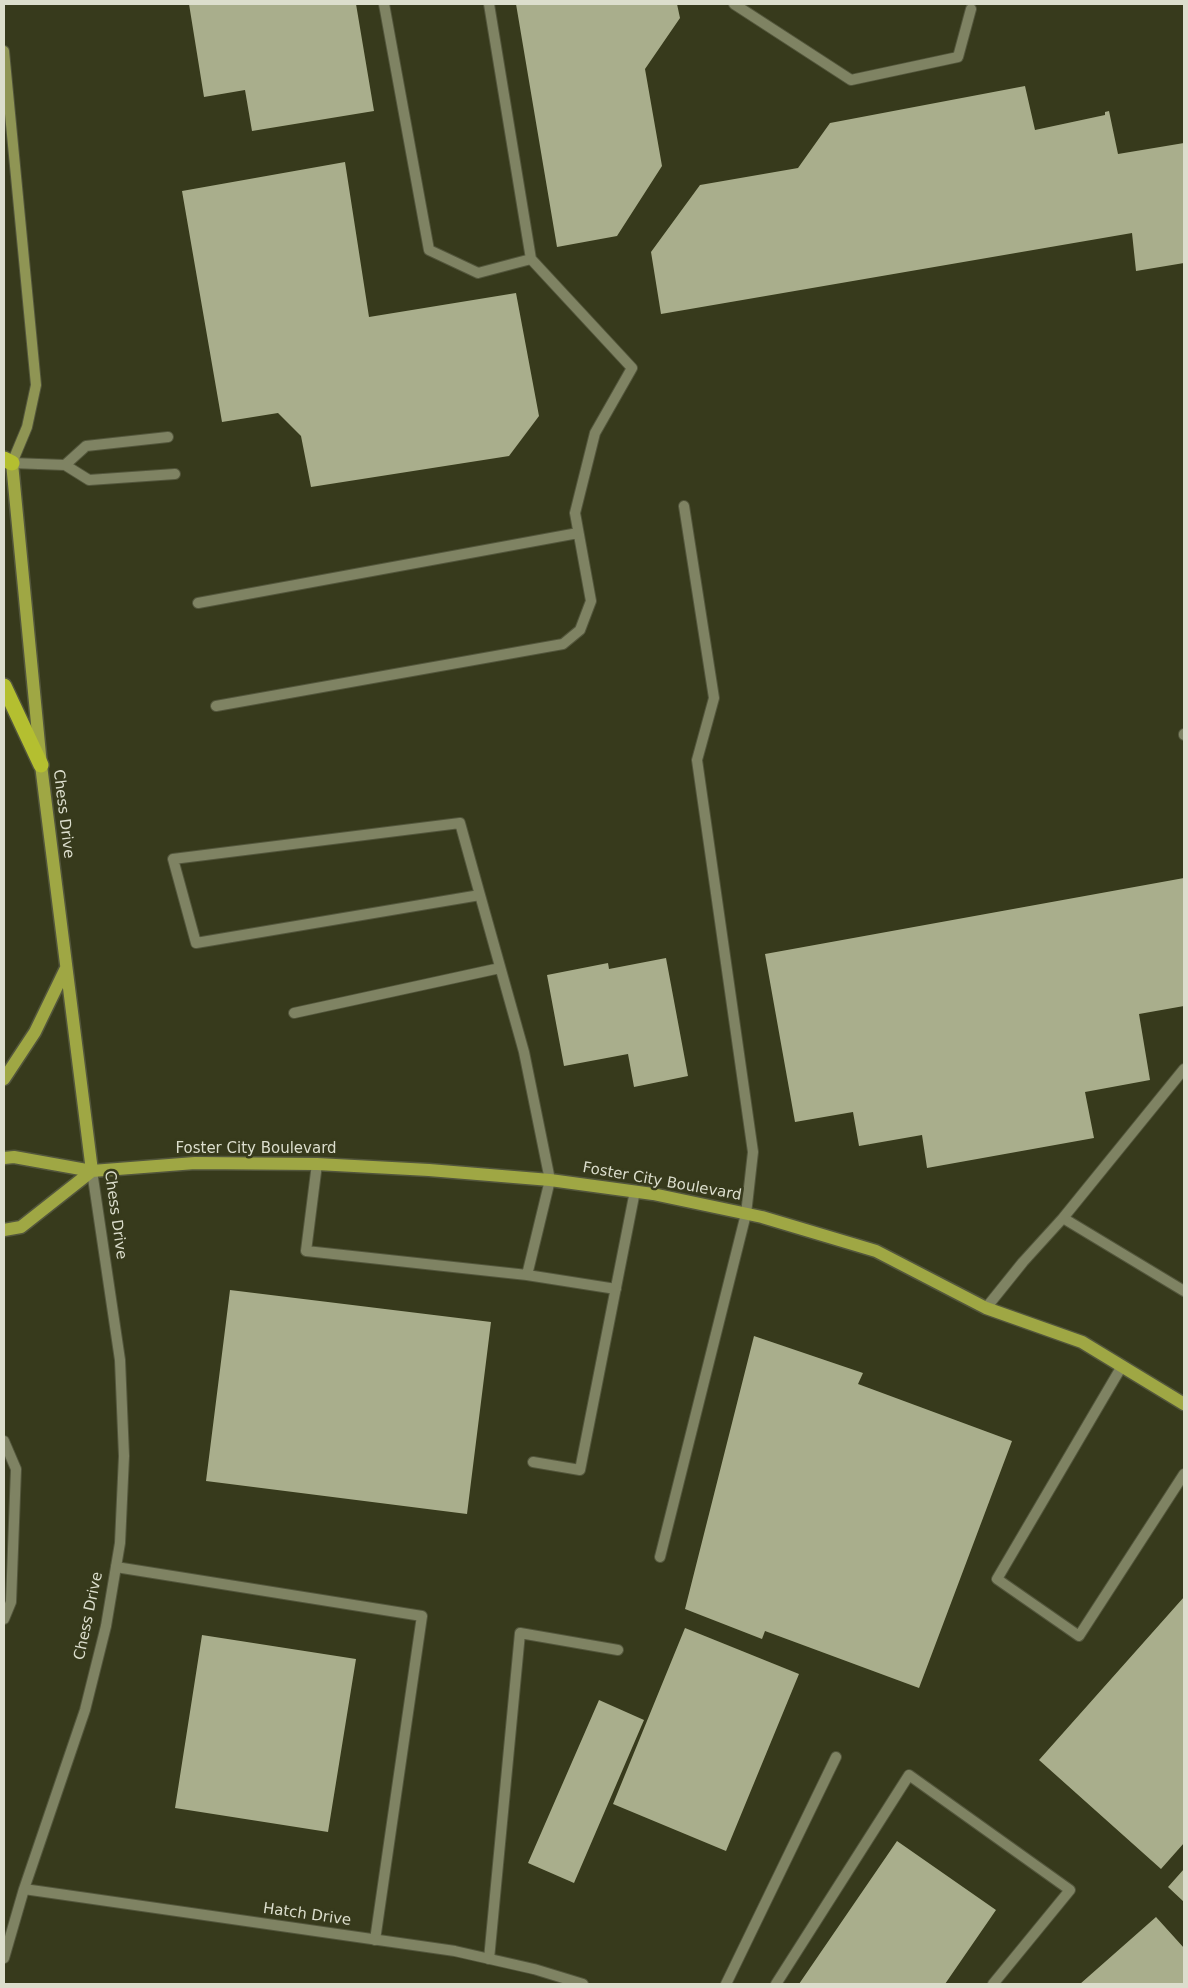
<!DOCTYPE html>
<html>
<head>
<meta charset="utf-8">
<style>
  body { margin:0 }
  #map { position:relative; width:1188px; height:1988px; overflow:hidden; background:#373a1c; font-family:"DejaVu Sans",sans-serif }
  canvas { display:block }
  .frame { position:absolute; inset:0; border:5px solid #dcdecd; pointer-events:none }
</style>
</head>
<body>
<div id="map">
<canvas width="1188" height="1988"></canvas>
<div class="frame"></div>
</div>
<script>
const ctx = document.querySelector('canvas').getContext('2d');
ctx.lineJoin = 'round';
function fillPath(path, color) {
  ctx.fillStyle = color;
  ctx.fill(path, 'evenodd');
}
function shape(rows) {
  const path = new Path2D();
  for (const r of rows) {
    path.moveTo(r[0], r[1]);
    for (let i = 2; i < r.length; i += 2) path.lineTo(r[i], r[i + 1]);
  }
  return path;
}
function strokePath(path, color, width, dash) {
  ctx.strokeStyle = color;
  ctx.lineWidth = width;
  ctx.lineCap = dash ? 'butt' : 'round';
  ctx.setLineDash(dash || []);
  ctx.stroke(path);
}
function label(font, color, halo, rows, align = 'center') {
  ctx.font = font + ' "DejaVu Sans",sans-serif';
  ctx.lineWidth = 5;
  ctx.setLineDash([]);
  ctx.textBaseline = 'middle';
  ctx.strokeStyle = halo;
  ctx.fillStyle = color;
  for (const [text, x, y, turn = 0] of rows) {
    ctx.save();
    ctx.translate(x, y);
    ctx.rotate((+turn || 0) * Math.PI / 180);
    ctx.textAlign = isNaN(turn) ? turn : align;
    if (halo) ctx.strokeText(text, 0, 0);
    ctx.fillText(text, 0, 0);
    ctx.restore();
  }
}
fillPath(shape([
  [189,4,356,4,374,111,252,131,245,90,204,97],
  [516,4,677,4,680,18,645,69,662,166,617,236,557,247],
  [1025,86,1035,130,1105,115,1105,112,1109,111,1118,154,1184,143,1184,263,1136,271,1132,233,661,314,651,252,700,185,798,168,830,123],
  [345,162,369,317,516,293,539,416,509,456,311,487,301,436,278,413,222,422,182,191],
  [1184,878,1184,1006,1139,1014,1150,1080,1085,1092,1094,1138,927,1168,922,1135,859,1146,853,1112,795,1122,765,954],
  [666,958,688,1076,634,1087,628,1054,564,1066,547,975,608,963,609,969],
  [230,1290,491,1322,467,1514,206,1481],
  [754,1336,863,1373,858,1384,1012,1441,919,1688,765,1631,762,1639,685,1609],
  [1184,1597,1184,1843,1161,1869,1039,1760],
  [685,1628,799,1674,726,1851,613,1804],
  [202,1635,356,1659,328,1832,175,1808],
  [599,1700,644,1720,574,1883,528,1863],
  [897,1841,996,1910,945,1984,799,1984],
  [1184,1869,1184,1902,1168,1887],
  [1156,1917,1184,1948,1184,1984,1080,1984]
]), '#a9ae8c');
const service = shape([
  [384,4,429,250,478,273,531,259],
  [734,4,851,80,958,57,971,9],
  [12,463,65,465,89,480,175,474],
  [65,465,86,446,168,437],
  [198,603,578,533],
  [216,706,563,644,580,630,591,601,575,513,595,433,632,368,531,259,489,4],
  [1184,734,1184,735],
  [294,1013,500,968],
  [317,1164,306,1251,527,1275,550,1180,524,1052,480,895,460,823,173,859,196,943,480,895],
  [1063,1218,1184,1291],
  [527,1275,616,1289],
  [986,1308,1023,1262,1063,1218,1184,1069],
  [1122,1366,997,1579,1079,1636,1184,1474],
  [4,1441,16,1469,11,1602,4,1619],
  [533,1462,580,1470,635,1191],
  [660,1557,746,1214,753,1152,697,760,714,698,684,506],
  [116,1567,422,1616,375,1940],
  [489,1959,520,1633,618,1650],
  [726,1984,836,1757],
  [776,1984,909,1775,1070,1890,993,1984]
]);
const minor = shape([
  [24,1889,455,1951,534,1969,583,1984],
  [4,1958,24,1889,85,1710,106,1626,120,1543,124,1456,120,1360,92,1171]
]);
const secondary = shape([
  [4,51,36,385,27,427,12,463]
]);
const primary = shape([
  [12,463,41,765,92,1171],
  [4,1079,35,1032,66,968],
  [4,1158,14,1157,92,1171,195,1163,317,1164,429,1170,550,1180,653,1194,762,1217,876,1251,986,1308,1082,1342,1184,1404],
  [4,1230,21,1227,92,1171]
]);
const motorway = shape([
  [4,459,12,463],
  [4,686,41,765]
]);
strokePath(service, '#53563c', 12);
strokePath(minor, '#53563c', 12);
strokePath(secondary, '#53563c', 12);
strokePath(primary, '#53563c', 15);
strokePath(motorway, '#53563c', 18);
strokePath(service, '#7f8363', 10);
strokePath(minor, '#7f8363', 10);
strokePath(secondary, '#8f9554', 10);
strokePath(primary, '#9fa744', 12);
strokePath(motorway, '#b4bf30', 15);
label('15px', '#dcdecd', '#373a1c', [
  ["Chess Drive",63,814,83],
  ["Foster City Boulevard",256,1149],
  ["Foster City Boulevard",662,1182,10],
  ["Chess Drive",115,1215,82],
  ["Chess Drive",89,1616,-78],
  ["Hatch Drive",307,1915,8]
]);
</script>
</body>
</html>
